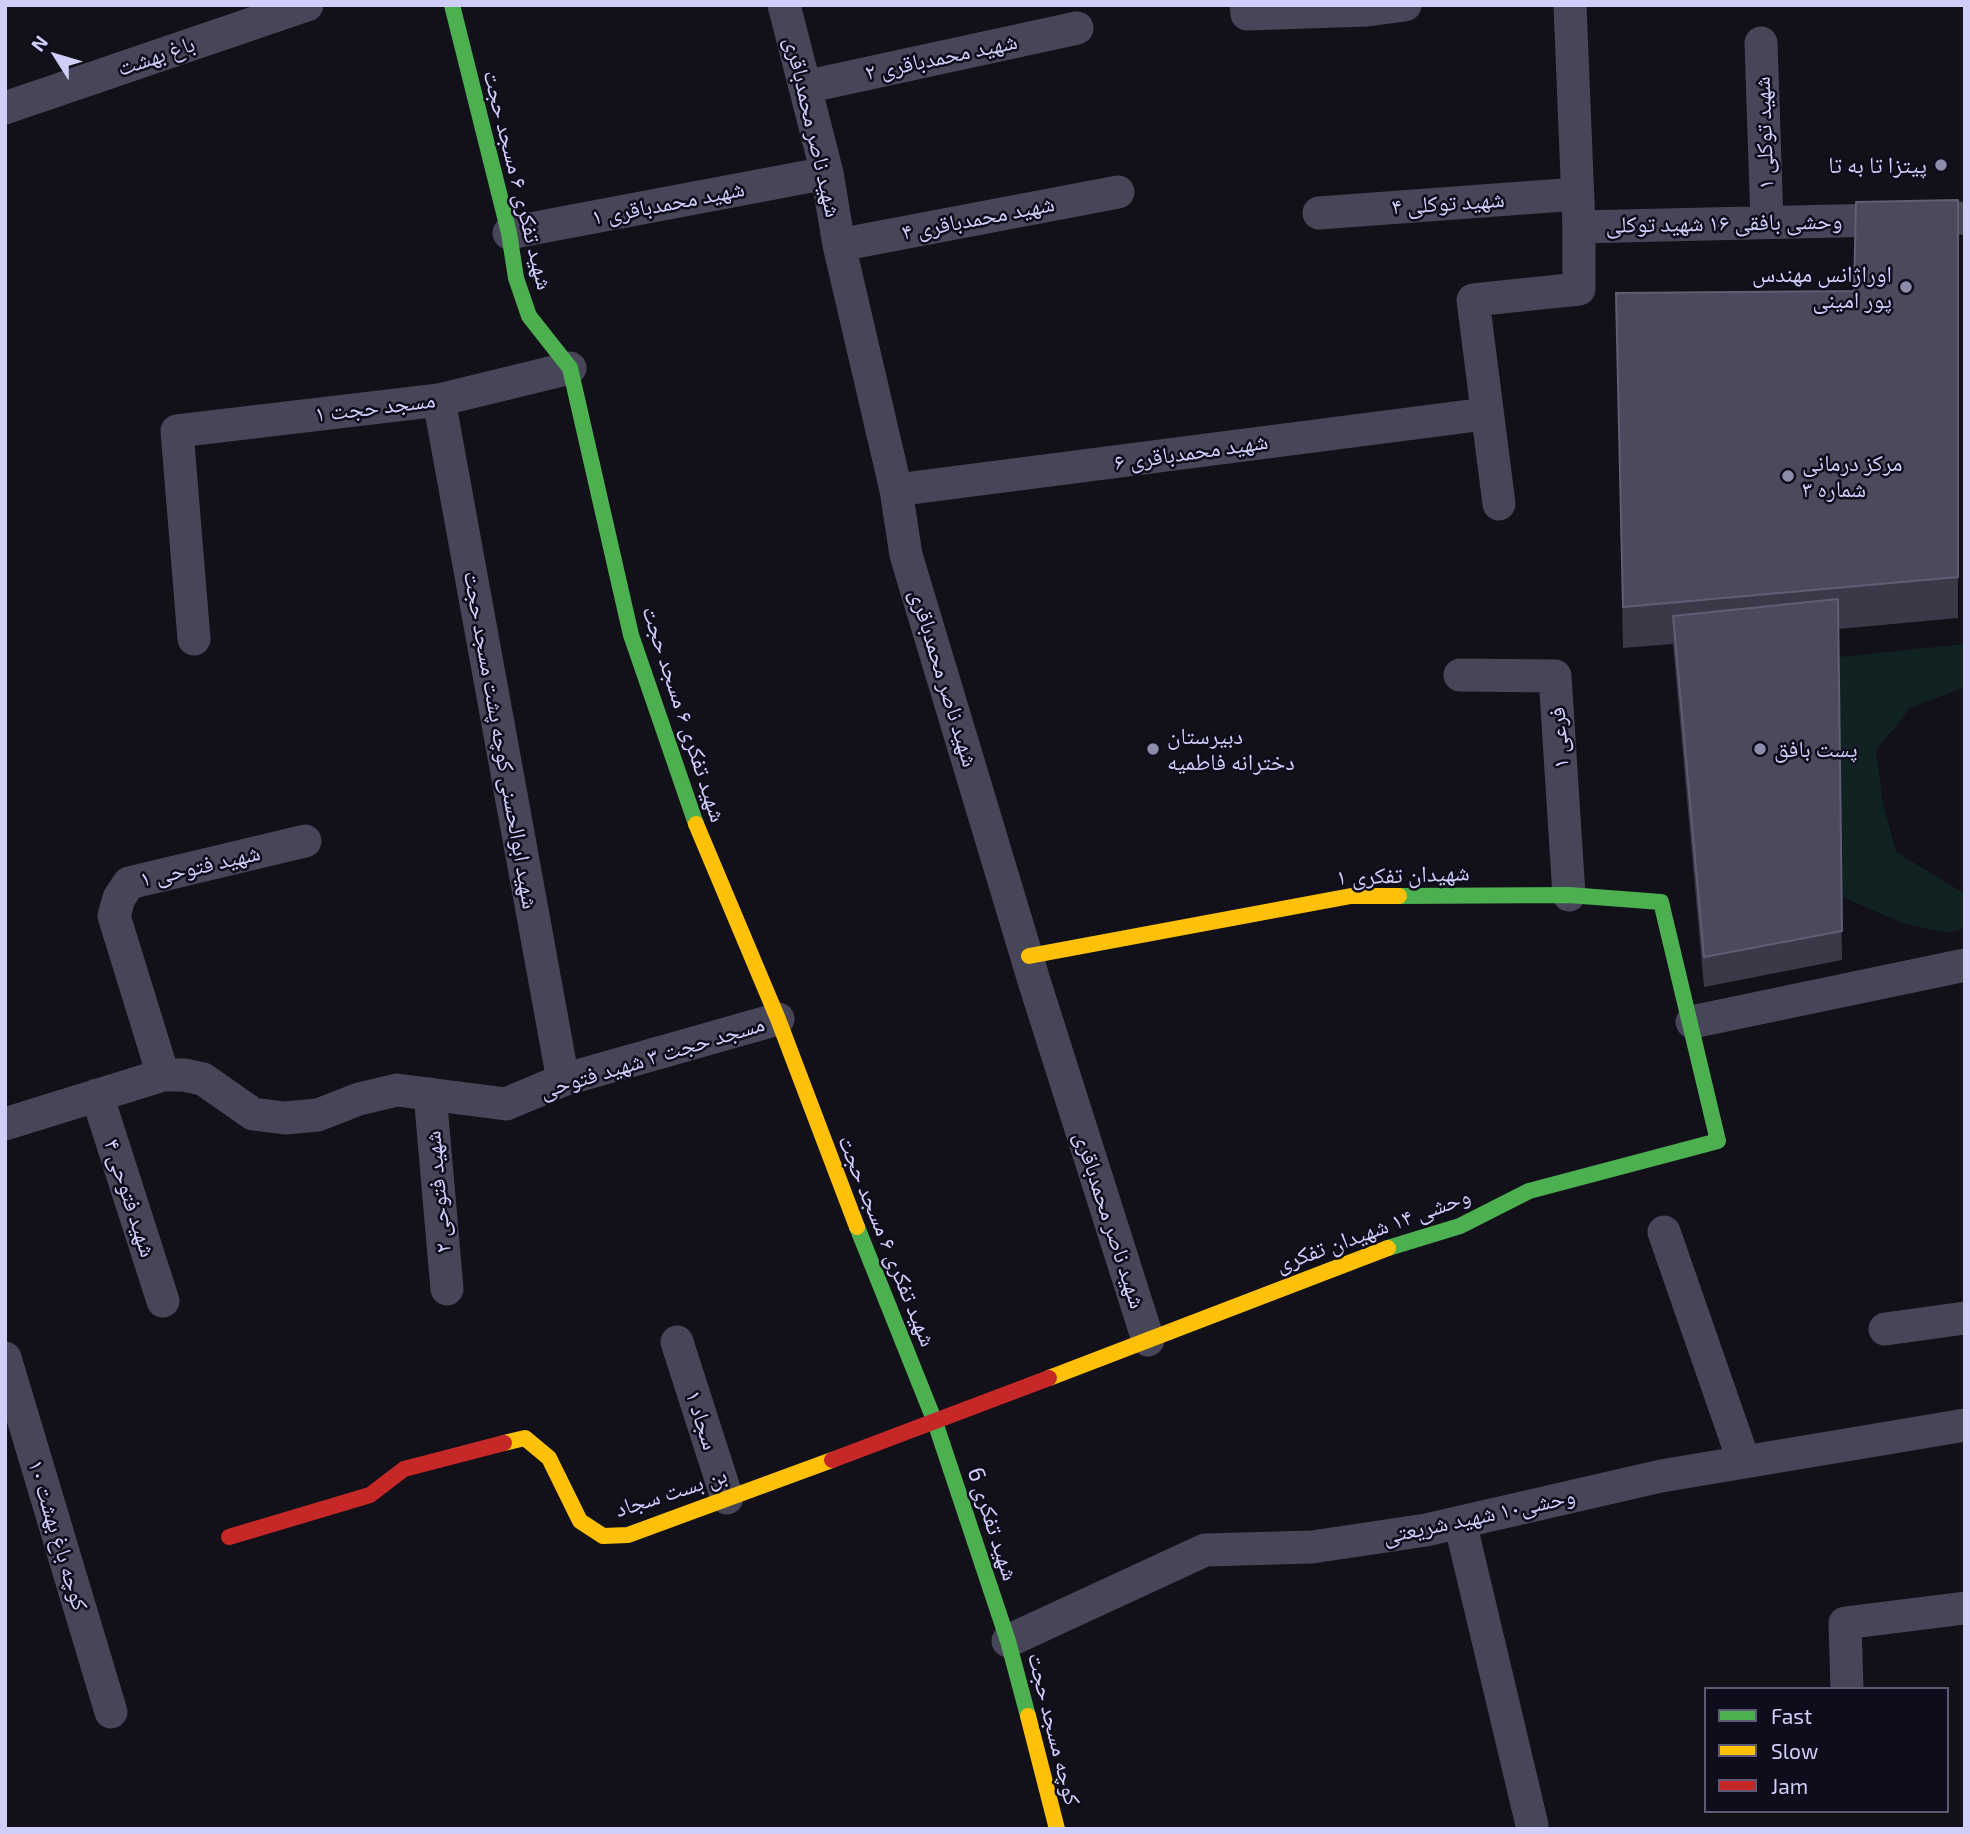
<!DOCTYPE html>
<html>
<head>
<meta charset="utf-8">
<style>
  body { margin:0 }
  #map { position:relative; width:1970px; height:1834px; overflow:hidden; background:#121018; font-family:"Exo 2",sans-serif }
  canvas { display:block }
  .frame { position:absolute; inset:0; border:7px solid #d0cefa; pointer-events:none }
  .legend { position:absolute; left:1704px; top:1687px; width:245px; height:126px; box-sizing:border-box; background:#0f0d1c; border:2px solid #5c5a75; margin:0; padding:9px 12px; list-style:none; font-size:21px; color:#d0cefa }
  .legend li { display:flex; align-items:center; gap:14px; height:35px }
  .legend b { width:35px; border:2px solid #5c5a75 }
  .north { position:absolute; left:21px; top:21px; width:70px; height:70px; -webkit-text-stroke:5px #0f0d1c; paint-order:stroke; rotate:307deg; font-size:19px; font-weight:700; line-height:28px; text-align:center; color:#d0cefa }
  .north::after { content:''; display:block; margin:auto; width:24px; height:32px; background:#d0cefa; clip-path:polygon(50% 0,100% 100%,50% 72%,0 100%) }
</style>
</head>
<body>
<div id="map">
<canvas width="1970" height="1834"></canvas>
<div class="frame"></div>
<ul class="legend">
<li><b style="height:9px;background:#4caf50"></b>Fast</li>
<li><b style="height:9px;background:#ffc107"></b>Slow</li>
<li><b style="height:9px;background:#c62828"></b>Jam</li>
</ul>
<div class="north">N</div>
</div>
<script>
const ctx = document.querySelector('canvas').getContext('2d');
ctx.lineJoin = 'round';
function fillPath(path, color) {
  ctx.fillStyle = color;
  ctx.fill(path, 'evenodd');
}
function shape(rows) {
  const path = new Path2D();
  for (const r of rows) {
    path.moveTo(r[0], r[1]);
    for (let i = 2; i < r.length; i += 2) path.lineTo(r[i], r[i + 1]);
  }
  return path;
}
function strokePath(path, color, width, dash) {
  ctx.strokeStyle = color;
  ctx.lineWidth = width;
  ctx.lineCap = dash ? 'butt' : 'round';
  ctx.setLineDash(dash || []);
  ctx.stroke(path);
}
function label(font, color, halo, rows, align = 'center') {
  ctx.font = font + ' "Exo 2","Noto Naskh Arabic",sans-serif';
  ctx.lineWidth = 5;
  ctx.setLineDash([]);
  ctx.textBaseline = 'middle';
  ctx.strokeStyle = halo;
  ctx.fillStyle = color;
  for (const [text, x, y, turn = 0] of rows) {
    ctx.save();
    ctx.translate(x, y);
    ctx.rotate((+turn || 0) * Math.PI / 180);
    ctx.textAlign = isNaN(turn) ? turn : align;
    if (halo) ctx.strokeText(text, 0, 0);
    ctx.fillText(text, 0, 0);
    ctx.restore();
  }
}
fillPath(shape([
  [1965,644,1965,687,1910,708,1876,751,1883,804,1896,852,1965,894,1965,928,1948,933,1905,924,1840,896,1838,657]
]), '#122');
strokePath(shape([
  [784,5,827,173,839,245,896,490,906,555,1035,984,1148,1340],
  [1246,5,1247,14,1367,10,1405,5],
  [1570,5,1579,227,1965,218],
  [1761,43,1767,222],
  [805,87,1077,28],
  [5,108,307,5],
  [1319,213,1577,194],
  [509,233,827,173],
  [839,245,1118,192],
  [439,400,563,1080],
  [896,490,1485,414],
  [1499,504,1473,300,1579,289,1579,227],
  [194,639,177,431,439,400,570,368],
  [1460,675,1555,676,1569,895],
  [1692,1022,1965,965],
  [163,1075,114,916,119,898,129,883,305,841],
  [430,1094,447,1289],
  [97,1095,163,1301],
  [5,1124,163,1075,184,1075,203,1079,253,1114,285,1118,318,1115,359,1099,397,1090,506,1104,563,1080,778,1019],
  [1664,1232,1744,1462],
  [1885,1329,1965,1318],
  [677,1342,727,1498],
  [5,1358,111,1712],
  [1460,1522,1532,1825],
  [1008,1641,1205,1550,1312,1547,1426,1530,1661,1476,1965,1425],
  [1847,1689,1845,1623,1965,1608]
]), '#474658', 33);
strokePath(shape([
  [452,5,509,233,516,278,529,316,570,368,631,635,696,824],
  [857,1227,935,1422,1008,1641,1028,1716],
  [1388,1248,1460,1226,1529,1191,1718,1141,1661,902,1569,895,1399,896]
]), '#4caf50', 16);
strokePath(shape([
  [696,824,778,1019,857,1227],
  [1029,956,1351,896,1399,896],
  [1049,1378,1388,1248],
  [504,1443,525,1438,549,1458,580,1521,603,1536,628,1535,832,1460],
  [1028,1716,1057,1829]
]), '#ffc107', 16);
strokePath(shape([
  [832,1460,1049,1378],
  [229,1537,370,1495,404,1469,504,1443]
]), '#c62828', 16);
fillPath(shape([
  [1958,200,1958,618,1838,629,1842,960,1704,987,1673,644,1623,648,1616,293,1854,291]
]), '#3b3948');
const building = shape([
  [1958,200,1958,577,1623,607,1616,293,1854,291,1856,202,1958,200],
  [1838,599,1842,931,1704,957,1673,616,1838,599]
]);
fillPath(building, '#4b495b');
strokePath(building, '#605e74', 2);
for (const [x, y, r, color] of [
  [1941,165,7,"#8e8cab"],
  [1906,287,7,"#8e8cab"],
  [1788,476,7,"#8e8cab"],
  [1153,749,7,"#8e8cab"],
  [1760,749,7,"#8e8cab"]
]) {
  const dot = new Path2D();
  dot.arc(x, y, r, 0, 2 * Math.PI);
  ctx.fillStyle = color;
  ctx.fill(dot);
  strokePath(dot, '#0f0d1c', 2.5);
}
label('23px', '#d0cefa', '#0f0d1c', [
  ["باغ بهشت",156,56,-19],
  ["شهید محمدباقری ۲",941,57,-12],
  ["شهید ناصر محمدباقری",813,127,77],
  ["شهید توکلی ۱",1764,133,-92],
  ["شهید تفکری ۶ مسجد حجت",518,180,76],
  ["شهید محمدباقری ۱",668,203,-11],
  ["شهید توکلی ۴",1448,203,-4],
  ["شهید محمدباقری ۴",978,218,-11],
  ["وحشی بافقی ۱۶ شهید توکلی",1724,223,-1],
  ["مسجد حجت ۱",375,407,-7],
  ["شهید محمدباقری ۶",1191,452,-8],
  ["شهید ناصر محمدباقری",944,678,73],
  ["شهید تفکری ۶ مسجد حجت",684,714,72],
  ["فرعی ۱",1559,738,-94],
  ["شهید ابوالحسنی کوچه پشت مسجد حجت",501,740,80],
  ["شهید فتوحی ۱",200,866,-13],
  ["شهیدان تفکری ۱",1403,875,-2],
  ["مسجد حجت ۳ شهید فتوحی",652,1057,-17],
  ["شهید فتوحی ۲",438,1192,-95],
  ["شهید فتوحی ۴",130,1198,72],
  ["شهید ناصر محمدباقری",1110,1220,72],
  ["وحشی ۱۴ شهیدان تفکری",1373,1230,-20],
  ["شهید تفکری ۶ مسجد حجت",887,1241,68],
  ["سجاد ۱",702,1420,72],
  ["بن بست سجاد",671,1492,-18],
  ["وحشی۱۰ شهید شریعتی",1479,1516,-12],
  ["شهید تفکری 6",993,1524,72],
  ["کوچه باغ بهشت ۱۰",58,1535,73],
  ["کوچه مسجد حجت",1054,1729,76]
]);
label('23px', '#d0cefa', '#0f0d1c', [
  ["پیتزا تا به تا",1927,165,"right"],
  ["اوراژانس مهندس",1892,274,"right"],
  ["پور امینی",1892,300,"right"],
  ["مرکز درمانی",1802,463],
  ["شماره ۳",1802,489],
  ["دبیرستان",1167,736],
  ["دخترانه فاطمیه",1167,762],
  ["پست بافق",1774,749]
], 'left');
</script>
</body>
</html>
